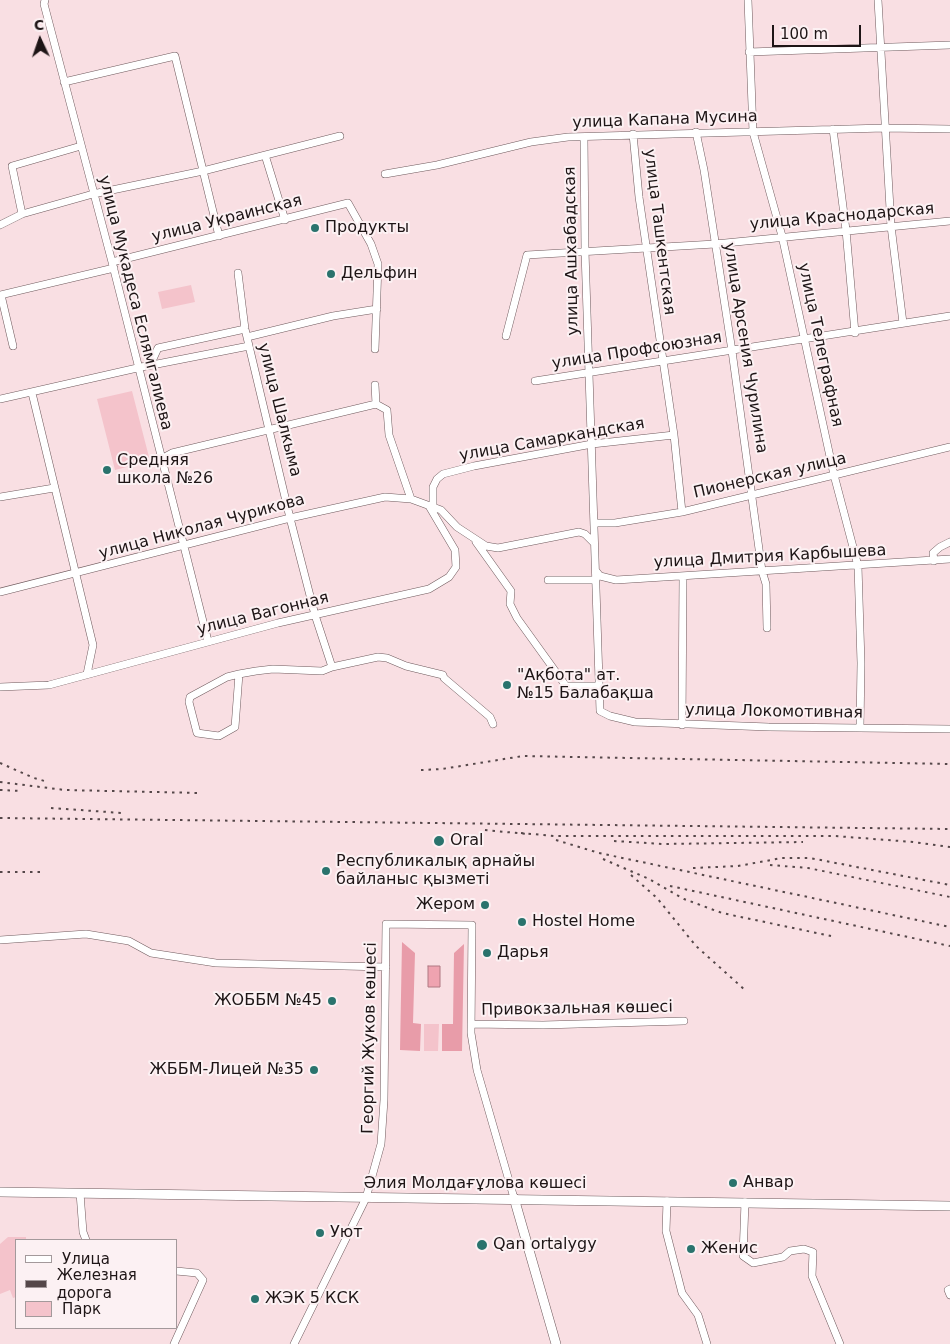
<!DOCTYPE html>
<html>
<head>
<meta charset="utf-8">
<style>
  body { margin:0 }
  #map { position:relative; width:950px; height:1344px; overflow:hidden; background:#f9dfe3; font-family:"DejaVu Sans",sans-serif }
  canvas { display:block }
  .legend { position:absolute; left:15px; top:1239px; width:162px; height:90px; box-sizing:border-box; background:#fcf1f3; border:1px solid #a3999b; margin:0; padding:6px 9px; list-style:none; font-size:15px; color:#1e1516 }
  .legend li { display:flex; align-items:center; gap:10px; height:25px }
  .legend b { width:25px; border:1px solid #a3999b }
  .north { position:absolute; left:15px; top:15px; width:50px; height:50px; -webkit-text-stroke:4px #fcf1f3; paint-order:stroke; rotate:357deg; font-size:14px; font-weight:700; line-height:20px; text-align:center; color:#1e1516 }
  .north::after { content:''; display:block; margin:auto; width:18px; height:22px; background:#1e1516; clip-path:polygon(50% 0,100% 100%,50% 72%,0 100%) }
  .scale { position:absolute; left:772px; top:25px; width:89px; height:22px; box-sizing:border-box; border:2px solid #1e1516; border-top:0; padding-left:6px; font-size:15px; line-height:18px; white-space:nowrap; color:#1e1516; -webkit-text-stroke:4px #fcf1f3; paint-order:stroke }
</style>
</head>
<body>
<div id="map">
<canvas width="950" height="1344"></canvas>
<ul class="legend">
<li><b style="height:6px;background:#fff"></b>Улица</li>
<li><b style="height:6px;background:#554749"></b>Железная дорога</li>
<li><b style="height:14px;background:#f4c3cb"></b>Парк</li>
</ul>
<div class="north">С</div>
<div class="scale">100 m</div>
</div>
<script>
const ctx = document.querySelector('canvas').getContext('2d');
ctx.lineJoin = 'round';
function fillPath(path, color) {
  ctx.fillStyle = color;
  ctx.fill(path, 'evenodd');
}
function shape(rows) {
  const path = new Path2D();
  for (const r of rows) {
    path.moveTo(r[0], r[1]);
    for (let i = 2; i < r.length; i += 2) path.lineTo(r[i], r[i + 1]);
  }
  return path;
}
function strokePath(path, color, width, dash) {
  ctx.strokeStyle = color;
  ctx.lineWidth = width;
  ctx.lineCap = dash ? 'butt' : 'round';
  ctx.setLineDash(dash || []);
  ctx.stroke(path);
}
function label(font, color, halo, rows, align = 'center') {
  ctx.font = font + ' "DejaVu Sans",sans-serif';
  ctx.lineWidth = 4;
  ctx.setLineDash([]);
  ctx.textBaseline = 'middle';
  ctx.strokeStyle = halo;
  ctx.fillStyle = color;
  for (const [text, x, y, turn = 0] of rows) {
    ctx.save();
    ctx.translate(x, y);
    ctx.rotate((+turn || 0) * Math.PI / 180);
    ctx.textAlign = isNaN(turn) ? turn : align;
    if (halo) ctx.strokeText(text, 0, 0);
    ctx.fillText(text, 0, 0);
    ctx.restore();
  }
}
fillPath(shape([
  [191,285,195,302,162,309,158,292],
  [132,391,150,461,115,470,97,399],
  [424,1024,439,1024,438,1051,424,1051],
  [8,1237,26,1237,26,1240,16,1240,16,1297,13,1298,10,1290,0,1294,0,1244]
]), '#f4c3cb');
fillPath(shape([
  [402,942,415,953,413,1023,421,1024,420,1051,400,1050],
  [464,944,462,1051,442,1051,442,1024,453,1024,454,953]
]), '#e89ca9');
const water = shape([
  [428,966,440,966,440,987,428,987,428,966]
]);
fillPath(water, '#efa3b0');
strokePath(water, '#b07882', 1);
const minor = shape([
  [45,0,44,4,112,262,208,641],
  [748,0,753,132,782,236,834,475,858,566,861,663,860,727],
  [878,0,891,226,903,323],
  [749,52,950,45],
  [64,82,175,56,219,236],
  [833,129,846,230,855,333],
  [696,132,704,170,732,351,762,571,766,584,767,628],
  [633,134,639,197,674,435,682,512],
  [584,137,585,251,600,711,610,716,635,722,769,727,950,729],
  [265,155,285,220],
  [385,174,437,165,531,142,568,137,884,128,950,129],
  [22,214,12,166,81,146],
  [0,225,22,214,93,194,203,171,340,136],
  [112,262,348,203,371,244,378,264,375,349],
  [238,273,245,329,290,518,315,615,332,667],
  [0,295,114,268],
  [1,295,13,346],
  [506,336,527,255,715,244,950,221],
  [247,337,333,316,377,309],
  [147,366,249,346],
  [535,381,950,316],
  [375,385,376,404,387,410,389,435,411,499],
  [32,393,93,645,87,674],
  [0,399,146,366,152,361,158,348,245,329],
  [161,459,172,453,376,404],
  [0,497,54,488],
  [433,507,433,487,437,479,443,474,474,466,592,444,674,435],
  [595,523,615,523,682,512,950,447],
  [476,542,511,591,510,604,517,618,566,686,598,686],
  [934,561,933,553,940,547,950,542],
  [596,571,600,576,616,580,950,559],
  [548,580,596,580],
  [0,592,290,518,385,497,411,499,441,510,457,527,486,546,498,548,579,532,585,534,594,543],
  [239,674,235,727,219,736,197,733,189,702,190,697,227,677,239,674,256,671,273,669,322,671,332,667,378,657,387,658,406,666,443,675,444,678,490,717,493,724],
  [0,687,49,685,278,623,429,589,449,577,456,567,455,550,429,506],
  [682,725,683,576],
  [0,940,86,934,129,941,151,953,216,963,386,967],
  [471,1024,543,1025,684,1021],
  [80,1193,83,1232,86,1240],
  [667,1201,666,1231,682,1293,698,1315,707,1344],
  [745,1202,743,1256,753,1263,783,1257,790,1251,804,1249,813,1252,812,1276,840,1344],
  [950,1289,948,1290,950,1295],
  [174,1344,203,1280,197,1273,176,1271],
  [294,1344,366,1198,381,1144,384,1100,386,924,472,925,471,1033,477,1070,514,1198]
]);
const major = shape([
  [0,1192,950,1206],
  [514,1198,556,1344]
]);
strokePath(minor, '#6f5a5d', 8);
strokePath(major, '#6f5a5d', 10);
strokePath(minor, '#fff', 7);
strokePath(major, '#fff', 9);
strokePath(shape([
  [0,763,34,778,48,782],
  [421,770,442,769,523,756,950,764],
  [0,782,65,790,200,793],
  [0,790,22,791],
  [51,808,122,813],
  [0,818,950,829],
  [485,830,527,834],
  [521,833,554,836,835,836,913,842,950,847],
  [556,840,599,853,950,927],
  [614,841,663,844,803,842],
  [603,859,649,879,684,899,722,913,831,936],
  [770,865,808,868,950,897],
  [693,868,738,866,782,858,810,858,950,885],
  [0,872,42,872],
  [631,875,657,898,696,946,745,990],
  [670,886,950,946]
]), '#554749', 2, [2.5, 5]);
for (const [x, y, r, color] of [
  [315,228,5,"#2a736d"],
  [331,274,5,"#2a736d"],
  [107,470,5,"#2a736d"],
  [507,685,5,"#2a736d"],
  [439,841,6,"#2a736d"],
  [326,871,5,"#2a736d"],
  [485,905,5,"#2a736d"],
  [522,922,5,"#2a736d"],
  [487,953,5,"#2a736d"],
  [332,1001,5,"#2a736d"],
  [314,1070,5,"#2a736d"],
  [733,1183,5,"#2a736d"],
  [320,1233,5,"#2a736d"],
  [482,1245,6,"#2a736d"],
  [691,1249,5,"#2a736d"],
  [255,1299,5,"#2a736d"]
]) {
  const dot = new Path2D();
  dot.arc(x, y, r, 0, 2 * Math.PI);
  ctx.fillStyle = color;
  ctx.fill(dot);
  strokePath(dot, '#fcf1f3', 2);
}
label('16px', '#1e1516', '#fcf1f3', [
  ["улица Капана Мусина",665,120,-2],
  ["улица Краснодарская",842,217,-5],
  ["улица Украинская",227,219,-14],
  ["улица Ташкентская",659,232,83],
  ["улица Ашхабадская",572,251,-91],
  ["улица Мукадеса Еслямгалиева",135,303,76],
  ["улица Телеграфная",820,345,78],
  ["улица Арсения Чурилина",745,348,81],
  ["улица Профсоюзная",637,351,-9],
  ["улица Шалкыма",279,410,76],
  ["улица Самаркандская",552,440,-10],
  ["Пионерская улица",770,476,-13],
  ["улица Николая Чурикова",202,527,-15],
  ["улица Дмитрия Карбышева",770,557,-3],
  ["улица Вагонная",263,614,-14],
  ["улица Локомотивная",774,712,1],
  ["Привокзальная көшесі",577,1009,-1],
  ["Георгий Жуков көшесі",370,1038,-89],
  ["Әлия Молдағұлова көшесі",475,1184]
]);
label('16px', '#1e1516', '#fcf1f3', [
  ["Продукты",325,228],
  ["Дельфин",341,274],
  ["Средняя",117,461],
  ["школа №26",117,479],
  ["\"Ақбота\" ат.",517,676],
  ["№15 Балабақша",517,694],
  ["Oral",450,841],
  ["Республикалық арнайы",336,862],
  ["байланыс қызметі",336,880],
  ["Жером",475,905,"right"],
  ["Hostel Home",532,922],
  ["Дарья",497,953],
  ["ЖОББМ №45",322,1001,"right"],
  ["ЖББМ-Лицей №35",304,1070,"right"],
  ["Анвар",743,1183],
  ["Уют",330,1233],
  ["Qan ortalygy",493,1245],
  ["Женис",701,1249],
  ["ЖЭК 5 КСК",265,1299]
], 'left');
</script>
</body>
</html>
